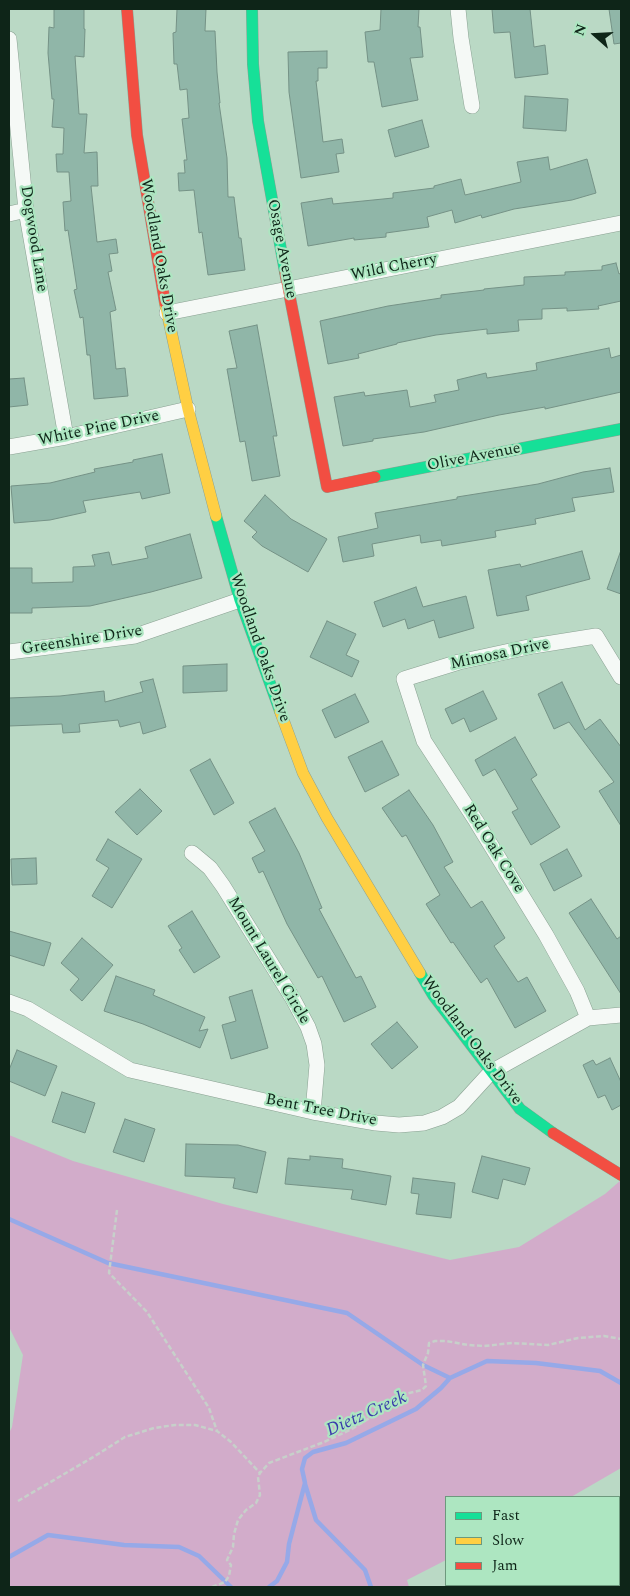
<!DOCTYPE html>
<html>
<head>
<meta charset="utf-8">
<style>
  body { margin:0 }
  #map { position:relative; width:630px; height:1596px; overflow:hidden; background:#bad9c5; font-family:Spectral,serif }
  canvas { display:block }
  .frame { position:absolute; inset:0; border:10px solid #0e2518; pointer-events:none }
  .legend { position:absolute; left:445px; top:1496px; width:175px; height:90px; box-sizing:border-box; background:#ade6c1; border:1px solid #6d997d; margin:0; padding:6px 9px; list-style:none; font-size:15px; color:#0e2518 }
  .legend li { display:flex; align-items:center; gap:10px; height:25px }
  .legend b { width:25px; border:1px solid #6d997d }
  .north { position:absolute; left:570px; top:10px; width:50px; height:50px; -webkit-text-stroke:4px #ade6c1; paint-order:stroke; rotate:289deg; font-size:14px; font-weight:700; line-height:20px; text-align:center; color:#0e2518 }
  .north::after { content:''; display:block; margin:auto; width:18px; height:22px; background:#0e2518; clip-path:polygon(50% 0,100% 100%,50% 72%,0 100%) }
</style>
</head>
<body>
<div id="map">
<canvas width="630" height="1596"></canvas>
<div class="frame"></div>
<ul class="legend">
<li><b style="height:6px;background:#16e098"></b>Fast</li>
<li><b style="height:6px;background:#ffcf43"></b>Slow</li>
<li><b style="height:6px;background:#f24e42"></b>Jam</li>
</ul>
<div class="north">N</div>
</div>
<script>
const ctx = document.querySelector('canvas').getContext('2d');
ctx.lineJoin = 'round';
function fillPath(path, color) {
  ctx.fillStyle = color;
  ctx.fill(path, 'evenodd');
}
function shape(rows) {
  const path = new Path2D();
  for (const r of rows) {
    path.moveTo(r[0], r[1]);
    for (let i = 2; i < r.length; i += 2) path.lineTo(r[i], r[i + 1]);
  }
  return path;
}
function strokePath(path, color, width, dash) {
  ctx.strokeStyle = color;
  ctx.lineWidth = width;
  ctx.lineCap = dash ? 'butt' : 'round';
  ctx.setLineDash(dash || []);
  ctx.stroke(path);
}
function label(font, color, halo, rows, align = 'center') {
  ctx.font = font + ' Spectral,serif';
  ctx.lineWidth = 4.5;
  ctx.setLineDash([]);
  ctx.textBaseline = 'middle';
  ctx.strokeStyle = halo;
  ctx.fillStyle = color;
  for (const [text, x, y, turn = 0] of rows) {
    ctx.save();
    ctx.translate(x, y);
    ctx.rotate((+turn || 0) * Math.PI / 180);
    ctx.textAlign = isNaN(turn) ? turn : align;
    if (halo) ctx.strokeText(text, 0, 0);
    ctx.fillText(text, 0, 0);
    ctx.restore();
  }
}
fillPath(shape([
  [9,1135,73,1161,223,1204,450,1260,519,1247,605,1194,621,1180,621,1468,571,1497,446,1497,446,1560,407,1580,409,1587,9,1587,9,1433,12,1427,23,1355,9,1327]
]), '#d2acca');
strokePath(shape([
  [9,1219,108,1263,347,1313,423,1365,450,1378],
  [305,1484,316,1520,365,1570,371,1587],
  [9,1557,48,1535,124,1545,179,1547,199,1556,231,1587],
  [269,1587,277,1581,287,1562,289,1544,305,1483,302,1469,305,1458,313,1452,346,1443,416,1409,441,1388,450,1378,487,1361,536,1363,600,1371,621,1383]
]), '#96a9e8', 4.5);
const building = shape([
  [54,9,84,9,84,29,85,29,84,57,75,56,79,114,87,114,84,153,97,152,98,186,91,186,97,242,116,239,118,253,109,254,112,271,108,272,116,310,110,312,116,369,125,368,128,396,94,399,90,355,87,355,83,317,80,318,74,290,77,289,68,230,65,231,63,202,71,201,69,172,57,172,56,154,63,154,64,128,52,127,54,99,52,99,48,53,49,27,54,28,54,9],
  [177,9,206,9,205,31,215,31,217,72,220,103,219,103,227,158,228,197,234,197,239,238,241,238,245,270,208,275,202,232,199,233,194,190,179,191,178,173,185,173,184,160,187,160,182,119,189,118,187,89,180,90,177,64,174,64,173,33,176,32,177,9],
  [381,9,419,9,418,27,420,27,423,57,410,58,418,100,382,107,374,62,368,62,365,32,380,30,381,9],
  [492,9,530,9,534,47,545,45,548,74,515,78,510,32,494,33,492,9],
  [609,9,621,9,621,43,614,44,609,9],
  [327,51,327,68,318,68,318,81,316,81,323,142,342,139,344,153,336,154,339,172,301,178,289,92,288,52,327,51],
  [525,96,568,99,566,131,523,128,525,96],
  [422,120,429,147,395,157,388,130,422,120],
  [548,157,550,170,587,159,596,193,572,200,514,209,482,218,481,215,455,223,452,210,427,217,429,227,386,233,386,237,354,240,354,238,308,246,301,203,332,198,333,204,393,198,393,193,434,188,434,186,461,179,465,195,521,182,517,162,548,157],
  [616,263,619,274,621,273,621,301,598,306,599,309,567,311,567,308,542,309,542,319,518,320,519,331,487,334,487,329,436,335,397,343,397,344,358,354,359,358,328,364,320,321,388,306,441,298,441,295,484,290,484,289,524,285,524,277,565,275,565,272,602,270,602,266,616,263],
  [257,325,277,436,273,436,280,476,252,481,245,441,240,442,227,369,237,368,229,331,257,325],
  [609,348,611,358,621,355,621,392,545,409,545,407,499,415,424,432,373,439,373,441,343,446,334,397,364,392,365,396,407,390,410,407,436,402,434,395,459,390,457,380,486,373,487,378,537,370,536,363,609,348],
  [24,378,28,405,9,407,9,379,24,378],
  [162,454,170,493,142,499,140,492,83,501,86,512,50,520,14,523,11,486,50,483,95,472,94,469,133,462,133,460,162,454],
  [610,468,614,492,572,498,575,511,535,519,536,524,495,531,496,537,442,546,441,540,421,543,420,535,372,544,374,556,343,562,338,537,378,528,375,513,457,499,457,497,538,484,583,472,610,468],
  [265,495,291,519,327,539,308,572,262,546,252,537,257,532,244,521,265,495],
  [190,534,202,578,151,592,90,606,32,608,32,613,9,613,9,568,32,568,32,583,73,582,73,567,95,566,92,555,109,552,112,565,148,558,145,547,190,534],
  [582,551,590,579,526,596,529,610,497,616,488,570,520,564,521,567,582,551],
  [620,553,621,554,621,594,607,589,620,553],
  [416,587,423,607,466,596,474,628,439,638,434,620,408,629,405,619,383,627,374,602,416,587],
  [327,621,356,634,346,655,359,661,352,677,310,657,327,621],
  [227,664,227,691,183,693,183,666,227,664],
  [153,679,166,727,143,734,140,722,120,727,118,720,79,724,80,732,63,733,62,724,9,726,9,698,60,696,104,691,105,702,143,692,140,682,153,679],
  [562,682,585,730,600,719,621,747,621,826,599,791,614,782,569,722,554,729,538,694,562,682],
  [483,691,497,719,470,732,464,718,452,724,445,709,483,691],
  [355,694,369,722,335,738,322,710,355,694],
  [515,737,537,775,531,779,560,827,531,845,512,812,518,809,495,769,483,776,475,760,515,737],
  [382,741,399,775,365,792,348,757,382,741],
  [210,759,234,803,214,815,190,770,210,759],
  [140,789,162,811,137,835,115,812,140,789],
  [409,790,433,825,453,862,444,867,471,908,482,901,505,938,494,946,518,982,527,977,546,1011,515,1028,487,978,481,983,453,942,451,943,426,904,440,895,406,835,402,837,382,808,409,790],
  [275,808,299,853,322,908,319,909,356,978,361,976,376,1007,344,1022,322,976,318,978,287,924,263,871,259,873,252,858,265,851,249,822,275,808],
  [108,839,142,859,112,908,92,896,109,868,96,860,108,839],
  [567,849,582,876,554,891,540,864,567,849],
  [36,858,37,884,12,885,11,859,36,858],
  [591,899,617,939,621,936,621,994,569,913,591,899],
  [192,911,220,957,194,973,179,950,182,948,168,926,192,911],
  [9,931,51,943,44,966,9,955,9,931],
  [82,938,113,965,82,1001,70,990,79,979,61,963,82,938],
  [116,976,155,990,153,995,205,1017,199,1031,208,1029,200,1048,143,1024,104,1011,116,976],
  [252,990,268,1048,231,1059,222,1025,236,1021,229,997,252,990],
  [397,1022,418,1047,392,1069,371,1044,397,1022],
  [17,1050,57,1066,45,1096,9,1081,9,1070,17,1050],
  [610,1058,621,1082,621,1105,612,1110,605,1095,598,1098,583,1065,593,1060,596,1065,610,1058],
  [62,1092,95,1103,85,1133,52,1122,62,1092],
  [125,1119,155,1129,144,1162,113,1152,125,1119],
  [186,1144,238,1145,266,1152,257,1193,233,1188,235,1178,185,1176,186,1144],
  [310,1156,343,1159,342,1168,391,1176,386,1205,351,1199,353,1190,285,1184,288,1158,310,1160,310,1156],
  [482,1156,530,1168,525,1185,503,1179,498,1199,472,1192,482,1156],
  [413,1178,455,1183,451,1218,416,1214,419,1194,411,1193,413,1178]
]);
fillPath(building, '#90b6a8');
strokePath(building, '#759286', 1);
const street = shape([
  [458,9,461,38,472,106],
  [9,39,26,210,66,437],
  [9,214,26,210],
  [167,313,621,223],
  [9,447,66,437,188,409],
  [9,652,135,636,240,600],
  [192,853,210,868,223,886,293,999,308,1027,314,1044,317,1065,313,1112],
  [9,1002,28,1009,130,1070,313,1112,376,1123,399,1125,424,1123,442,1117,459,1107,491,1072,588,1018,621,1015],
  [588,1018,577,991,546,935,476,821,424,741,404,679,459,662,533,646,596,636,621,677],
  [616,1587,621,1584]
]);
const fast = shape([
  [252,9,253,64,258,121,285,272],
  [375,477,621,429],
  [216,516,240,600,280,711],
  [420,973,433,995,520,1109,553,1133]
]);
const slow = shape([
  [165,303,188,409,216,516],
  [280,711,303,773,327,818,420,973]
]);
const jam = shape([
  [127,9,137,135,165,303],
  [285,272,327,487,375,477],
  [553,1133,621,1175]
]);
strokePath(street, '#8aa192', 16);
strokePath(fast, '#8aa192', 12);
strokePath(slow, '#8aa192', 12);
strokePath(jam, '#8aa192', 12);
strokePath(shape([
  [117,1210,109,1273,147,1312,209,1408,217,1431],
  [18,1501,95,1456,125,1437,154,1428,175,1425,195,1425,217,1431,231,1442,260,1473],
  [212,1587,225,1582,229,1576,231,1565,227,1560,233,1547,234,1534,238,1520,246,1510,256,1503,260,1495,258,1477,260,1473,269,1463,324,1442,352,1429,389,1406,405,1394,422,1390,426,1386,423,1365,428,1353,429,1343,435,1341,446,1341,468,1345,484,1346,512,1343,548,1345,578,1338,604,1336,621,1339]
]), '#c7d0ca', 2.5, [5, 2.5]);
strokePath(street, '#f5f9f6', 15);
strokePath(fast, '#16e098', 11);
strokePath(slow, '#ffcf43', 11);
strokePath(jam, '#f24e42', 11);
label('16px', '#0e2518', '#ade6c1', [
  ["Dogwood Lane",33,239,81],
  ["Osage Avenue",281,249,79],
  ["Woodland Oaks Drive",158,256,80],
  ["Wild Cherry",394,268,-11],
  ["White Pine Drive",99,429,-12],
  ["Olive Avenue",474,458,-11],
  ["Greenshire Drive",82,641,-9],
  ["Woodland Oaks Drive",259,648,71],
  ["Mimosa Drive",500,655,-12],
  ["Red Oak Cove",493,849,58],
  ["Mount Laurel Circle",268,961,59],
  ["Woodland Oaks Drive",471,1041,53],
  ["Bent Tree Drive",321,1111,11]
]);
label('italic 18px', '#3a3aab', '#ade6c1', [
  ["Dietz Creek",367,1415,-24]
]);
</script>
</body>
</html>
